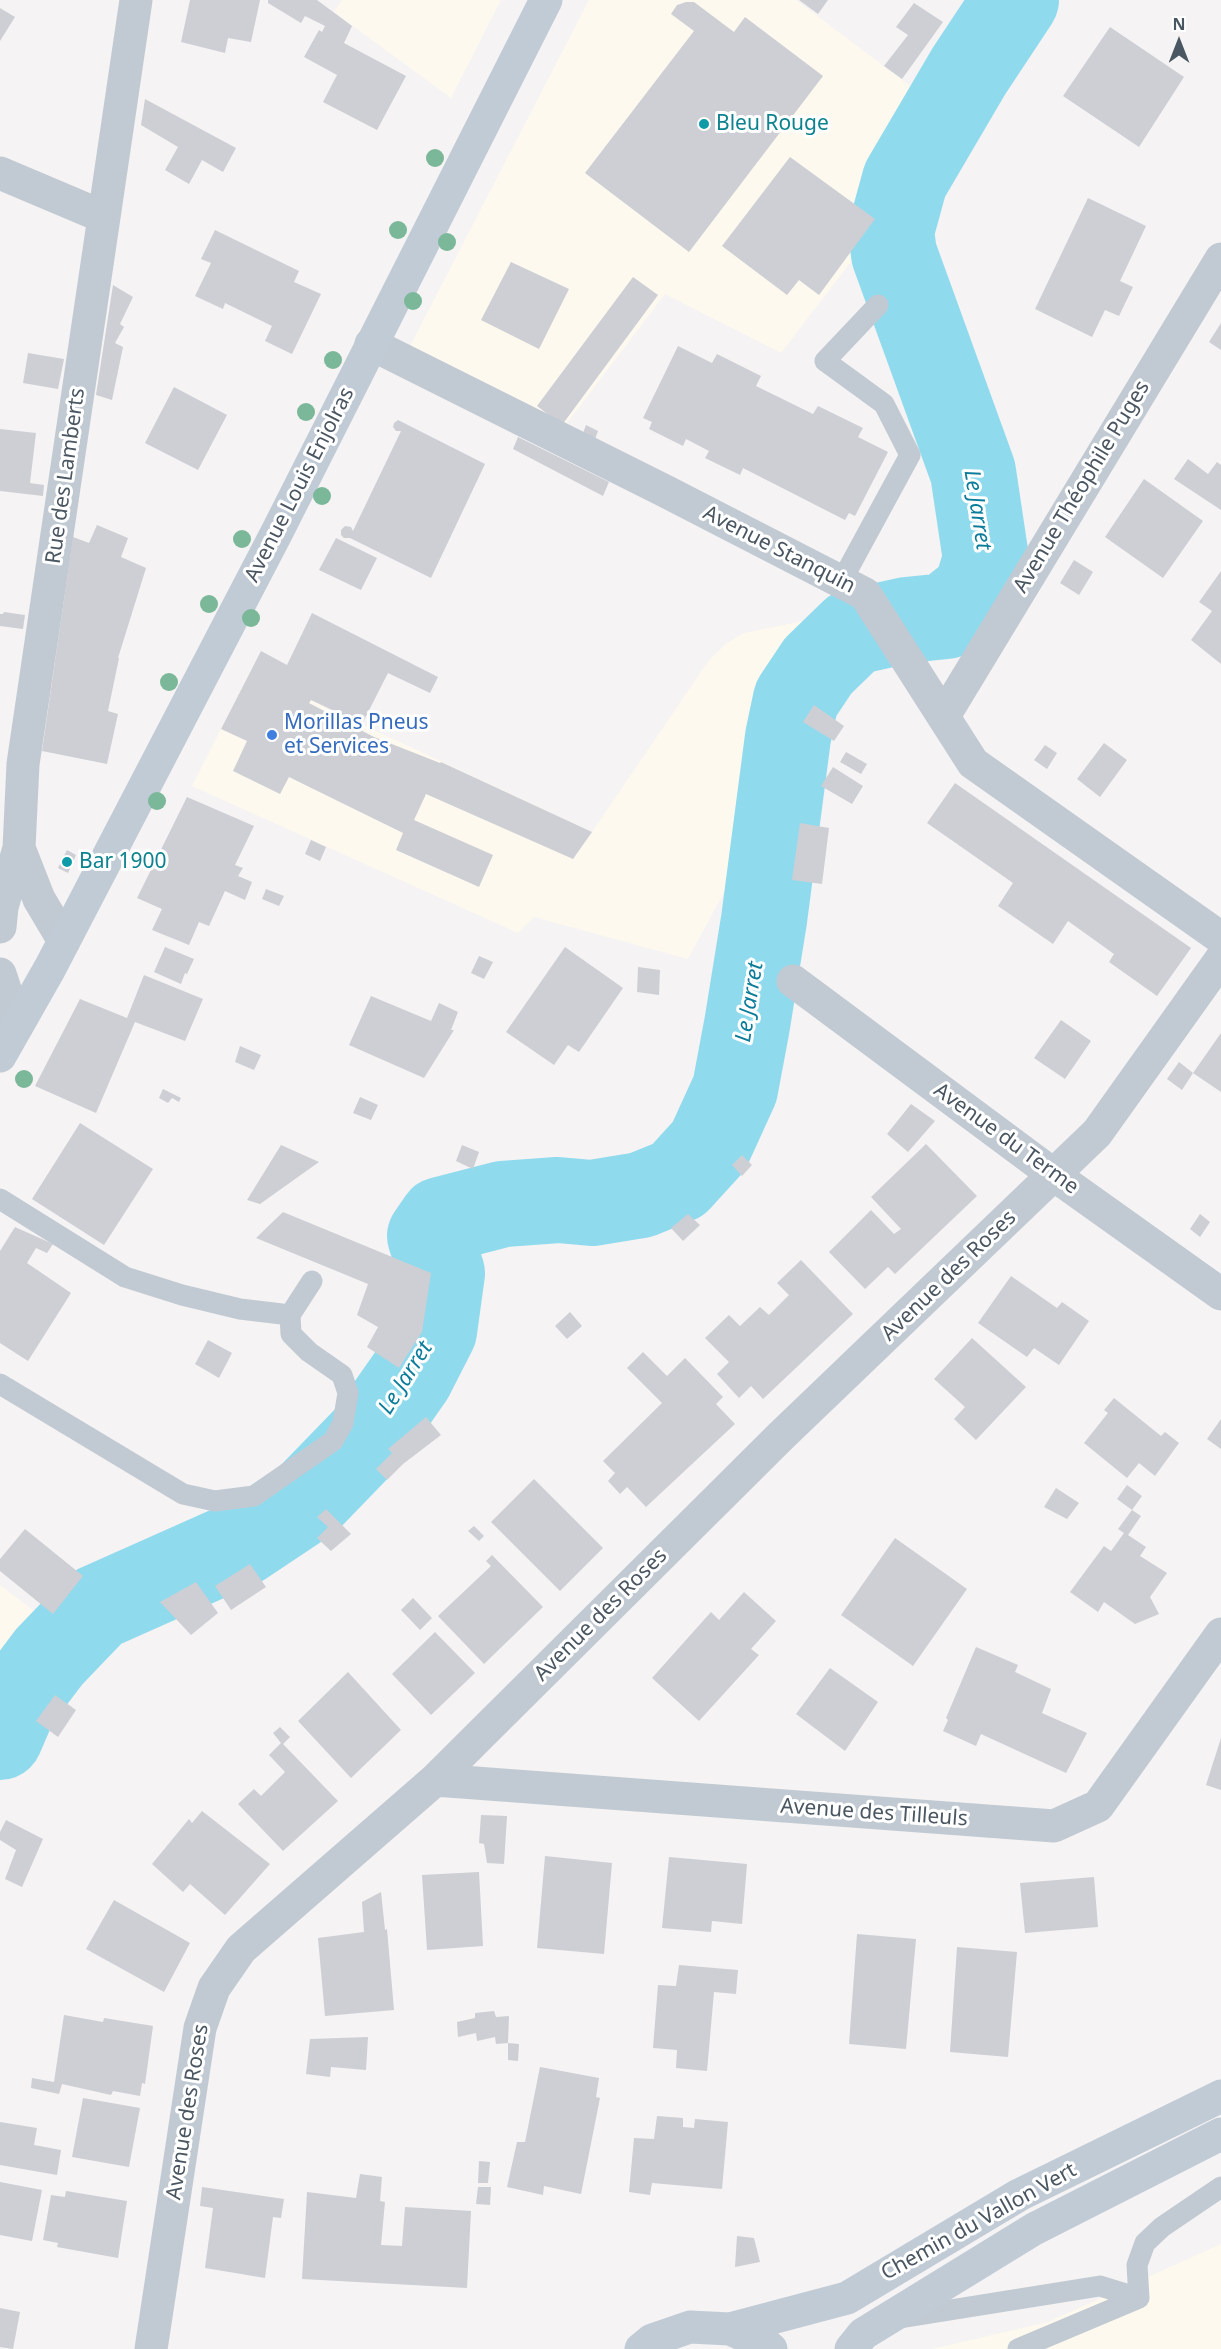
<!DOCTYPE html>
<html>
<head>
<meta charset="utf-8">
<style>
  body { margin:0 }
  #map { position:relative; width:1221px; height:2349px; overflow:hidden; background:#f5f3f3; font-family:"Noto Sans",sans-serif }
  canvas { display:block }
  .north { position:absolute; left:1149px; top:12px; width:60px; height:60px; -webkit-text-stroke:4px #fff; paint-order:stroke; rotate:0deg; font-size:16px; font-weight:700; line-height:24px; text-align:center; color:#4a5661 }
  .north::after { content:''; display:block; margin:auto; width:21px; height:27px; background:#4a5661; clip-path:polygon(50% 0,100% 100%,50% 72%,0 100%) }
</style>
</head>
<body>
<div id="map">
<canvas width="1221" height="2349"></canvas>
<div class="north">N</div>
</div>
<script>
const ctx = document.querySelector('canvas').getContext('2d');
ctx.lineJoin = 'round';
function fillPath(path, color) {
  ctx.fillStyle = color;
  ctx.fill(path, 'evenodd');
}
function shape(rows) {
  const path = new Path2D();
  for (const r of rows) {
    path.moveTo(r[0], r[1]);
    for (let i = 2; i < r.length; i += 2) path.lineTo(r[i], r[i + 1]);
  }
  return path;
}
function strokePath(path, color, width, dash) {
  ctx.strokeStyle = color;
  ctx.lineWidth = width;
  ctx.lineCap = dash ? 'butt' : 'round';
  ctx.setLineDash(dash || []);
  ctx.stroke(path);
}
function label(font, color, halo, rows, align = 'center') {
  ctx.font = font + ' "Noto Sans",sans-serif';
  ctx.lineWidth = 6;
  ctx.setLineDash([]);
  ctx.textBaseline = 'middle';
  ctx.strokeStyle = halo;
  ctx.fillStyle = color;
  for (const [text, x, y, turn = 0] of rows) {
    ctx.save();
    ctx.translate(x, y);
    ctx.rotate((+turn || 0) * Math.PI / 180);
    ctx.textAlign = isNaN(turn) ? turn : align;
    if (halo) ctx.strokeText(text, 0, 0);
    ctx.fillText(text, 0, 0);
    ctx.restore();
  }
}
fillPath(shape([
  [342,0,501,0,451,98,334,12],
  [589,0,796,0,926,98,873,233,781,353,665,294,564,427,409,348],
  [848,612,791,682,772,728,766,815,688,959,534,917,518,933,192,786,250,672,592,832,709,660,727,643,744,633],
  [0,1585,46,1620,3,1658,0,1665],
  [1221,2244,1221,2349,932,2349,1048,2322]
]), '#fdf9ef');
strokePath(shape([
  [0,1737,15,1702,49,1657,96,1608,242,1543,308,1499,369,1436,411,1376,434,1331,442,1273,430,1236,441,1220,503,1204,558,1200,592,1203,641,1195,678,1180,709,1146,735,1089,747,1025,764,920,788,737,796,699,818,666,853,632,907,620,946,616,976,592,986,559,973,472,894,254,891,231,905,180,969,71,1016,0]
]), '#90daee', 86);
fillPath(shape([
  [190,0,260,0,251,42,228,38,225,53,181,42],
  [268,0,317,0,352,26,344,43,406,76,377,130,323,102,337,75,304,57,319,30,322,32,325,26,305,16,301,23,268,3],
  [799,0,828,0,818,14],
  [686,2,694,2,734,32,745,17,823,76,689,252,585,173,694,31,671,14,677,5],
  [914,3,943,22,902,79,884,66,908,35,896,27],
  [0,8,15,17,0,41],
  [1110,27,1184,77,1139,147,1063,96],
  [145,99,236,148,223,172,202,160,189,184,165,170,178,147,141,125],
  [790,157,875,219,819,295,799,280,787,295,722,246],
  [1088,198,1146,226,1120,281,1133,287,1119,316,1105,310,1092,337,1035,309],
  [215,230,299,271,294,282,321,294,292,354,265,341,272,326,225,303,223,309,195,296,211,263,201,259],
  [511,262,569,289,539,349,481,320],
  [633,277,658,295,562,425,537,406],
  [113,285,133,297,120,324,124,327,115,343,123,347,112,400,96,395],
  [1221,323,1221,350,1209,342],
  [678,346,712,363,717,354,761,376,756,386,813,414,818,406,863,428,858,437,888,452,855,516,849,513,845,520,743,468,740,475,705,458,709,451,686,439,683,446,649,429,652,422,643,418],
  [28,353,64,359,58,389,23,383],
  [174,387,227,415,198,470,145,443],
  [398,420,485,464,431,578,350,538,344,538,341,535,341,530,345,526,351,527,353,531,401,431,396,431,393,427,394,423],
  [586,425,598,431,594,442,582,436],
  [0,429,36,433,30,483,44,485,43,496,0,491],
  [518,437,609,482,603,496,513,449],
  [1188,459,1208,474,1217,462,1221,465,1221,510,1174,479],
  [1144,479,1203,521,1163,578,1105,537],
  [97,525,128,538,121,557,146,568,118,658,119,658,108,711,118,714,107,764,42,751,73,537,89,543],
  [336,538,377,558,361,590,319,570],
  [1074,560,1093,572,1079,595,1060,583],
  [1221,571,1221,664,1191,640,1212,611,1199,602],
  [4,612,25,615,23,629,0,626,0,614,3,614],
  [312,613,438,677,430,693,388,673,362,724,311,700,309,703,374,737,440,763,441,762,592,832,573,859,426,794,414,820,493,855,479,887,396,850,403,833,289,777,280,794,233,771,247,741,221,729,261,651,287,665],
  [814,705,844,726,834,741,803,722],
  [1104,743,1127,760,1100,797,1077,779],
  [1045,745,1057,753,1047,769,1034,760],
  [846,752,867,764,861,774,840,762],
  [833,767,863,786,852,804,821,786],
  [955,783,1191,948,1157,996,1109,962,1114,954,1068,921,1053,944,998,906,1013,883,927,823],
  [187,797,254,826,235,865,243,868,238,876,252,882,245,900,225,891,209,926,199,922,189,945,152,930,162,909,137,898],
  [800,823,829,828,822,884,792,880],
  [311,840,326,847,320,861,305,854],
  [67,850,76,855,68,873,58,868],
  [266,889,284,896,279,906,262,899],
  [165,947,194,959,187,974,185,973,181,984,154,972],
  [565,947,623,988,579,1052,568,1045,554,1065,506,1032],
  [479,956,493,962,484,979,471,973],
  [638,967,660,970,659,995,637,992],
  [144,975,203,999,185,1041,135,1022,96,1113,35,1086,80,999,127,1018],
  [371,996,431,1021,439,1003,458,1012,451,1030,454,1030,424,1078,349,1045],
  [1061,1020,1091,1041,1065,1079,1034,1058],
  [1221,1033,1221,1092,1193,1073],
  [240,1046,261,1055,254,1070,235,1062],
  [1179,1062,1193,1073,1182,1090,1167,1079],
  [163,1089,181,1098,179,1102,172,1098,168,1103,159,1098],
  [360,1097,378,1105,371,1120,353,1113],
  [911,1104,935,1121,908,1152,887,1134],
  [80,1123,153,1169,104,1245,32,1199],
  [926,1144,977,1196,895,1274,888,1267,865,1289,829,1252,871,1210,894,1234,901,1229,871,1197],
  [281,1145,319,1162,260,1204,247,1200],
  [462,1145,479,1152,473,1169,456,1161],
  [742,1155,752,1165,742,1176,732,1165],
  [283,1212,431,1273,422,1332,399,1368,367,1347,378,1327,357,1315,368,1284,256,1238],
  [688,1214,700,1225,683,1241,671,1228],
  [1200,1214,1210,1222,1200,1237,1190,1229],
  [15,1227,53,1244,47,1253,36,1248,27,1263,71,1293,28,1361,0,1343,0,1251],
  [801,1260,853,1314,763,1399,751,1386,739,1398,717,1374,729,1362,705,1338,729,1315,740,1326,760,1307,769,1315,789,1295,777,1283],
  [1011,1276,1057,1308,1062,1302,1089,1321,1059,1365,1034,1348,1027,1357,978,1323],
  [570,1312,582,1326,567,1339,555,1326],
  [972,1338,1026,1387,976,1440,954,1419,965,1407,934,1379],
  [208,1340,232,1353,219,1378,195,1364],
  [643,1352,667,1376,685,1358,723,1397,716,1404,735,1424,646,1507,627,1487,620,1494,608,1481,615,1473,603,1461,662,1403,627,1368],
  [1114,1398,1161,1436,1165,1432,1179,1443,1155,1476,1139,1463,1127,1478,1084,1443,1108,1413,1104,1410],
  [426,1417,441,1435,403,1464,387,1480,376,1469,392,1453,388,1449],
  [1221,1419,1221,1449,1207,1439],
  [534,1479,603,1548,560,1591,491,1522],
  [1127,1485,1142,1496,1132,1510,1141,1516,1128,1535,1146,1547,1140,1556,1167,1573,1150,1597,1159,1614,1135,1624,1104,1602,1098,1612,1070,1592,1104,1546,1111,1551,1124,1533,1118,1529,1132,1510,1117,1499],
  [1056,1488,1079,1503,1067,1519,1044,1507],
  [326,1509,351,1534,331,1551,317,1538,328,1527,317,1517],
  [474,1526,484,1536,479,1541,468,1531],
  [25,1529,83,1576,53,1614,0,1571,0,1559],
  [895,1538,967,1589,913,1666,841,1615],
  [492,1555,543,1607,484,1664,438,1616,491,1566,486,1561],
  [250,1564,266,1587,231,1610,215,1586],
  [196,1582,218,1613,191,1635,160,1602],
  [744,1592,776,1621,751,1649,759,1655,699,1721,652,1678,711,1612,719,1620],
  [413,1598,432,1618,420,1630,401,1610],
  [435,1632,475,1673,431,1715,392,1674],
  [976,1647,1018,1665,1015,1672,1051,1689,1042,1713,1087,1733,1066,1773,981,1734,976,1746,943,1731,948,1720,946,1718],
  [830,1668,878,1702,845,1751,796,1714],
  [348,1672,401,1730,351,1778,298,1721],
  [55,1695,76,1710,58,1737,36,1721],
  [280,1727,290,1737,283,1744,338,1801,283,1851,238,1804,254,1789,261,1796,285,1772,269,1755,281,1743,273,1733],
  [1221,1738,1221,1790,1206,1785],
  [202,1811,270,1864,225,1915,190,1884,183,1892,152,1864,189,1819,192,1823],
  [481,1815,507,1816,504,1864,487,1863,484,1844,479,1843],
  [6,1820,43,1839,22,1887,5,1879,16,1850,0,1840,0,1832],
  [545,1856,612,1863,604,1954,537,1948],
  [669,1857,747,1864,742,1924,712,1921,711,1932,662,1928],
  [479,1872,483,1946,427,1950,422,1875],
  [1094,1877,1098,1927,1025,1933,1020,1883],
  [381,1892,385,1930,387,1929,394,2010,325,2016,318,1938,364,1932,362,1902],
  [114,1900,190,1943,164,1992,86,1949],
  [857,1934,916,1939,906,2049,849,2044],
  [957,1947,1017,1952,1008,2057,950,2052],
  [679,1965,738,1970,736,1994,714,1992,707,2071,676,2068,677,2050,653,2048,658,1985,676,1986],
  [494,2011,496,2017,509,2016,508,2043,519,2044,518,2061,508,2060,508,2043,496,2044,495,2037,477,2041,476,2033,458,2037,457,2022,475,2018,475,2013],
  [64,2015,103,2022,104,2018,153,2026,145,2084,142,2083,140,2096,113,2091,111,2095,62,2084,59,2094,31,2088,32,2078,54,2082],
  [368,2037,366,2070,331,2067,330,2077,306,2074,310,2039],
  [540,2067,599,2078,596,2097,600,2098,581,2194,544,2186,543,2195,507,2187,517,2142,525,2142],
  [83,2098,140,2108,129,2167,72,2157],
  [657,2116,683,2118,683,2127,694,2128,695,2119,728,2122,722,2189,652,2183,650,2195,629,2192,634,2138,654,2139],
  [0,2122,37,2128,34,2145,61,2150,57,2175,0,2165],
  [479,2161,490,2162,488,2183,478,2183],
  [360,2174,382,2177,380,2201,385,2202,381,2245,402,2246,405,2207,471,2211,467,2288,302,2279,307,2192,356,2198],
  [0,2182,42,2190,32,2241,0,2235],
  [202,2187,284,2199,281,2218,273,2217,265,2278,205,2268,213,2208,200,2206],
  [478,2187,491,2187,490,2205,476,2204],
  [66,2191,127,2201,118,2258,57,2247,58,2243,43,2240,51,2195,65,2197],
  [737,2236,754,2238,760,2262,735,2267],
  [0,2308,20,2312,13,2349,0,2347]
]), '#cdcfd5');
strokePath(shape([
  [841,582,910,455,884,404,825,361,878,305],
  [0,1199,125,1277,182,1295,240,1309,290,1315],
  [0,1384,183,1494,215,1501,254,1496,333,1441,343,1423,348,1393,342,1375,309,1352,291,1334,290,1315,312,1281],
  [900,2318,1100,2286,1139,2298,1137,2265,1145,2243,1162,2227,1221,2187],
  [1018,2349,1139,2298]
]), '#c1cad2', 21);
strokePath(shape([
  [0,173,104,217,23,764,19,848,2,907,0,927],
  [104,217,136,0],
  [371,344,665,491,865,594,973,763,1221,938],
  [944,716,1221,259],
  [19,848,39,899,64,941],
  [0,974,17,1026],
  [793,981,1054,1175,1221,1294],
  [435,1780,1054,1826,1098,1806,1221,1634],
  [151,2349,200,2028,214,1988,241,1949,435,1780,781,1436,1097,1133,1221,959]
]), '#c1cad2', 33);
strokePath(shape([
  [0,1056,50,968,277,532,546,0],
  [730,2329,847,2298,1019,2195,1221,2096],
  [641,2349,652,2340,690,2327,730,2329,765,2344,771,2349],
  [851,2349,863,2334,1034,2229,1221,2134]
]), '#c1cbd6', 33);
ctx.fillStyle = '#7bb799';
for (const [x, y] of [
  [435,158],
  [398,230],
  [447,242],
  [413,301],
  [333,360],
  [306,412],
  [322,496],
  [242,539],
  [209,604],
  [251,618],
  [169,682],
  [157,801],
  [24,1079]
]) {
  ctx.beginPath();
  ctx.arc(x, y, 9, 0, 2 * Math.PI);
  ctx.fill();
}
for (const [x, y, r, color] of [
  [704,124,6,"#0f9aa8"],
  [272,735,6,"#3f7fe0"],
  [67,862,6,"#0f9aa8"]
]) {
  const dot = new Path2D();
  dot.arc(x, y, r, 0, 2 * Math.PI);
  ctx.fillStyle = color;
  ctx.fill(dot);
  strokePath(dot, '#fff', 2);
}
label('21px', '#0d838f', '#fff', [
  ["Bleu Rouge",716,124],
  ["Bar 1900",79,862]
], 'left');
label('21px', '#4a5661', '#fff', [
  ["Rue des Lamberts",66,476,-82],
  ["Avenue Louis Enjolras",300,485,-63],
  ["Avenue Théophile Puges",1082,487,-59],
  ["Avenue Stanquin",779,550,27],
  ["Avenue du Terme",1006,1139,36],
  ["Avenue des Roses",949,1276,-44],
  ["Avenue des Roses",601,1615,-45],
  ["Avenue des Tilleuls",874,1813,4],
  ["Avenue des Roses",188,2112,-81],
  ["Chemin du Vallon Vert",979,2222,-29]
]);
label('21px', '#366cbe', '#fff', [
  ["Morillas Pneus",284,723],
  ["et Services",284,747]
], 'left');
label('italic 22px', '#0c7c9b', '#fff', [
  ["Le Jarret",977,510,81],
  ["Le Jarret",750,1002,-81],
  ["Le Jarret",406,1378,-58]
]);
</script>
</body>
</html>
